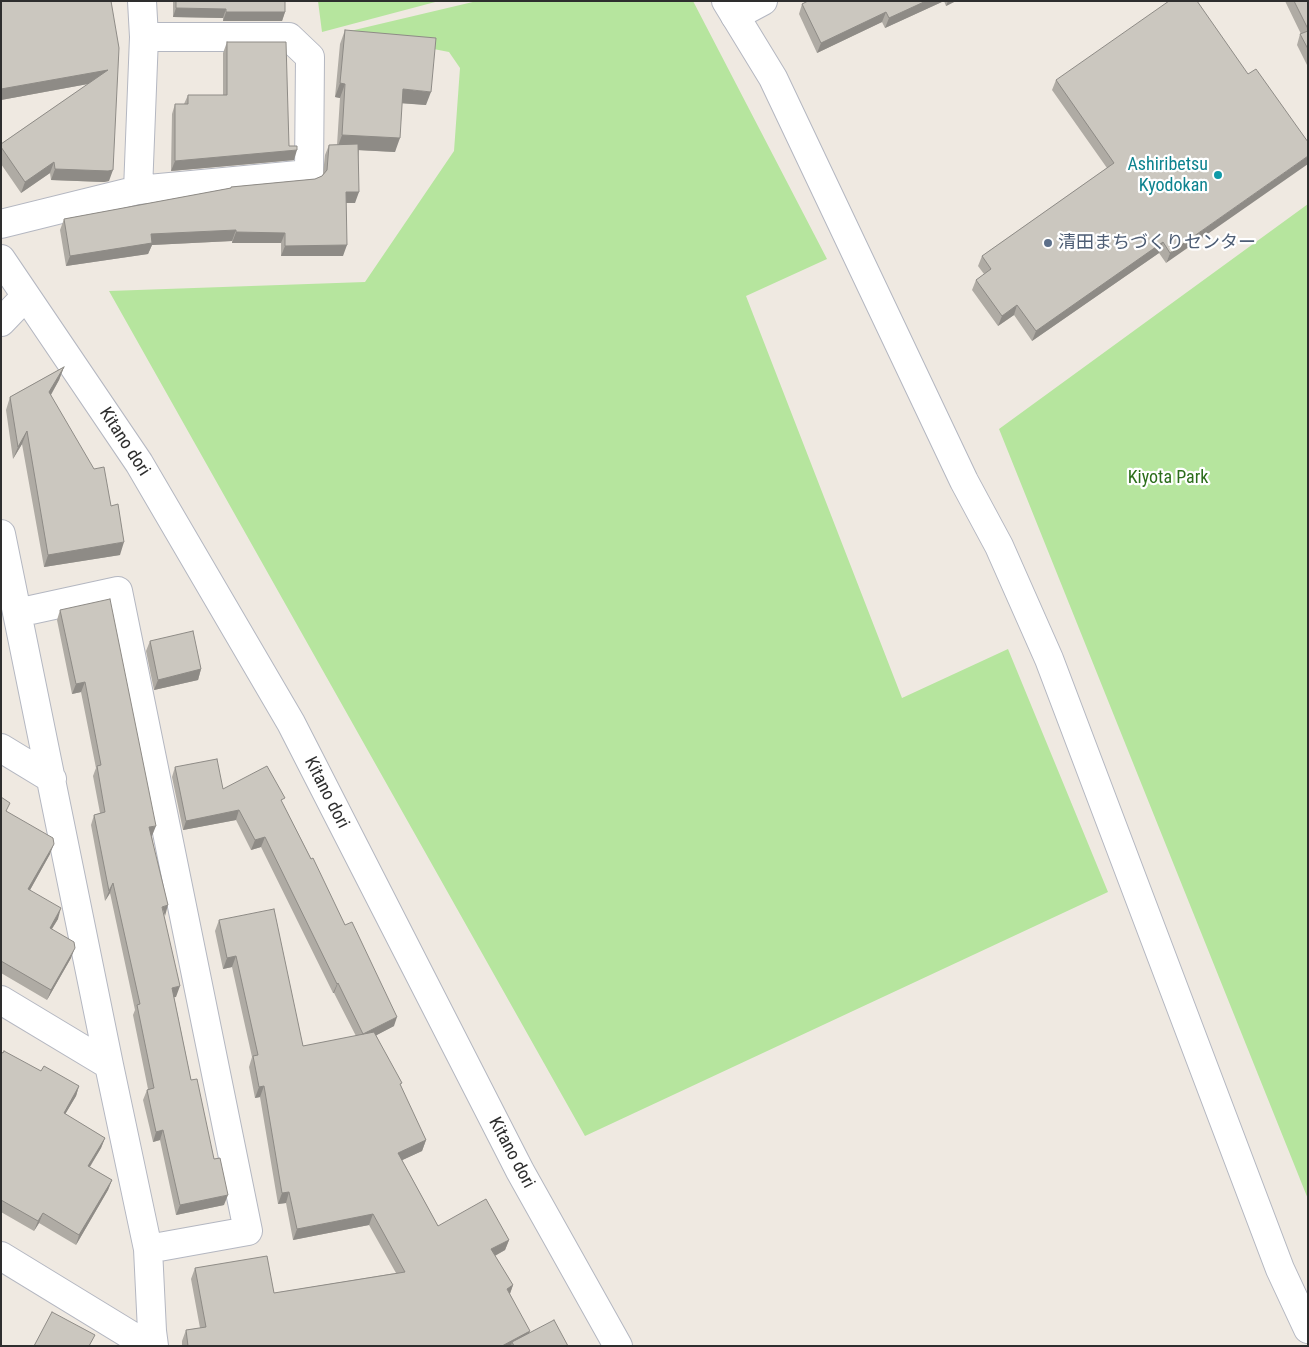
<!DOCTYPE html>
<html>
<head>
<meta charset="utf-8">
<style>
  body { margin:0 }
  #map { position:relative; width:1309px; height:1347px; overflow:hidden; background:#efe9e1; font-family:"Roboto Condensed",sans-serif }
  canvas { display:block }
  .frame { position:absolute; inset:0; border:2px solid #2e2e2e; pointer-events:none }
</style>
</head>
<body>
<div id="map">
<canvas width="1309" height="1347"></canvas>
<div class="frame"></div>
</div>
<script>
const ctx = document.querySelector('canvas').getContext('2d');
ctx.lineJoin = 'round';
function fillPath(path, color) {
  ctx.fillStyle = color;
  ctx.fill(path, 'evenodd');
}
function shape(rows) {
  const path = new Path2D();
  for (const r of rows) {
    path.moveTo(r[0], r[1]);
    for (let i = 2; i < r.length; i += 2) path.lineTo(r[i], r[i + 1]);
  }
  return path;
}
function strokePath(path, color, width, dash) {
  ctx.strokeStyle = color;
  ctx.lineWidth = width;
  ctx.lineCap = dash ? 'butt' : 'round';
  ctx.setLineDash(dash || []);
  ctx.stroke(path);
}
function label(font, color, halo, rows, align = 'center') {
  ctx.font = font + ' "Roboto Condensed","Noto Sans JP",sans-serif';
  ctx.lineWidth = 4.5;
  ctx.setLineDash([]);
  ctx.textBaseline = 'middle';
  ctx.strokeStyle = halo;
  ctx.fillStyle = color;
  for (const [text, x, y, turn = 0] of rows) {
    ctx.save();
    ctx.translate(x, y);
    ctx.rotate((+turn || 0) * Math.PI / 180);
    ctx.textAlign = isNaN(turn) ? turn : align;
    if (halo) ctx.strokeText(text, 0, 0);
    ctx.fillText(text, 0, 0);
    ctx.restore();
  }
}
fillPath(shape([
  [318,1,439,1,322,32],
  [477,1,693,1,827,259,746,296,902,698,1008,649,1108,892,585,1136,109,291,365,282,454,151,460,68,449,52,346,32],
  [1308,204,1308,1199,999,429]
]), '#b6e59e');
const minor = shape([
  [735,16,763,1],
  [138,190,309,174,310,57,289,37,144,37],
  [1,224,138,190,144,37,142,1],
  [1,322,25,297],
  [1,534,109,1065,148,1249,152,1331,154,1346],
  [17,613,118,591,248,1231,148,1249],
  [1,748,52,779],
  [1,1000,109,1065],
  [1,1256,132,1336]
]);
const tertiary = shape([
  [726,1,773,78,964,481,999,546,1049,659,1280,1269,1308,1329],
  [1,259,139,463,291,723,520,1171,618,1346]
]);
strokePath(minor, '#b4b7c1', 30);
strokePath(tertiary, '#b4b7c1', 30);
strokePath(minor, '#fff', 28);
strokePath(tertiary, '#fff', 28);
fillPath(shape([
  [1,1,111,1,109,181,104,182,51,180,50,173,21,193,1,164,1,144,88,84,1,100],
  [173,1,285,1,285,12,282,21,223,21,223,18,173,17],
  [808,1,956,1,946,6,944,1,885,28,882,22,817,53,799,14,802,4],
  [1285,1,1308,1,1308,67,1297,45,1300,34,1301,34],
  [345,30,426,105,402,103,395,152,359,150,355,203,346,203,343,256,281,256,281,243,232,243,232,241,152,245,148,254,66,266,60,230,64,219,231,188,231,187,315,179,322,176,323,174,325,155,329,145,337,145,340,98,335,97,340,44],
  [227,42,289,146,294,160,171,171,172,114,175,104,184,104,188,95,223,95,223,53],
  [1248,74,1166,263,1159,253,1032,341,1014,315,998,326,972,290,976,280,984,274,978,266,982,256,1107,168,1052,90,1056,80],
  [64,367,59,380,51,395,120,555,44,567,22,444,13,459,6,410,10,397],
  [60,610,152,836,176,997,174,997,191,1080,224,1205,176,1215,160,1140,153,1142,143,1100,147,1090,148,1089,133,1015,135,1010,110,893,105,901,91,825,94,815,100,813,93,776,96,768,81,692,72,694,57,620],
  [150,641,201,669,198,680,154,690,146,651],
  [175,767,223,789,283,804,345,925,394,1026,376,1035,426,1140,422,1151,402,1160,438,1226,509,1240,505,1250,495,1256,513,1285,510,1294,529,1334,568,1346,182,1346,182,1341,186,1330,200,1328,191,1279,195,1268,274,1293,396,1273,369,1225,293,1240,286,1203,278,1204,260,1097,255,1098,249,1067,252,1057,232,967,223,969,215,931,219,920,303,1046,356,1036,334,993,333,993,261,847,251,850,236,820,183,830,172,777],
  [1,797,7,812,50,854,30,890,58,919,52,929,71,958,47,1000,1,973],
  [1,1052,41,1071,79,1086,76,1096,65,1114,105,1138,101,1148,90,1167,112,1180,108,1190,76,1245,39,1223,34,1231,1,1212]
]), '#afaba4');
fillPath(shape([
  [926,1,944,1,885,28,889,18],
  [948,1,956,1,946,6],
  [176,8,226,9,223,18,173,17],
  [226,12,285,12,282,21,223,21],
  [886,12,882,22,817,53,821,43],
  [108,70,104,81,1,100,1,89],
  [340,83,345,84,340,98,335,97],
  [403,89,431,92,426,105,398,103],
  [342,135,400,138,395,152,337,149],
  [297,150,294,160,171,171,175,161],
  [1308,156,1308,164,1166,263,1170,253],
  [54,162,50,173,21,193,25,182],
  [55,169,113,170,109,181,104,182,51,180],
  [346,192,359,192,355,203,342,203],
  [236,230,232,241,152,245,148,254,66,266,70,256,151,234],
  [236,232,285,233,281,243,232,243],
  [1163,242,1159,253,1032,341,1036,331],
  [347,245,343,256,281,256,285,246],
  [1017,305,1014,315,998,326,1002,316],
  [64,367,59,380,45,405,49,392],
  [27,431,22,444,13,459,18,447],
  [124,542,120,555,44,567,48,555],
  [201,669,198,680,154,690,158,680],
  [85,682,81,692,72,694,76,684],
  [239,810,236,820,183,830,186,821],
  [156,826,152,836,146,838,149,827],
  [265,837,261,847,251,850,255,840],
  [54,844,50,854,25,899,28,889],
  [113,883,110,893,105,901,109,891],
  [168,905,165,916,162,907],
  [61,908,58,919,46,938,50,928],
  [75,948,71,958,47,1000,51,990],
  [236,956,232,967,223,969,227,958],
  [338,983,334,993,333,993,337,984],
  [180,986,176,997,168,998,172,988],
  [397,1017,394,1026,360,1044,363,1034],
  [79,1086,76,1096,60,1123,64,1113],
  [264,1086,260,1097,255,1098,259,1087],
  [163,1130,160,1140,153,1142,156,1132],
  [105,1138,101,1148,84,1176,88,1166],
  [426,1140,422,1151,394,1164,398,1153],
  [112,1180,108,1190,76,1245,79,1235],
  [289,1192,286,1203,278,1204,282,1193],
  [228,1195,224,1205,176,1215,180,1205],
  [43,1213,39,1223,34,1231,38,1221],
  [373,1214,369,1225,293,1240,297,1229],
  [509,1240,505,1250,487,1260,491,1249],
  [513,1285,509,1296,507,1289],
  [530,1331,526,1342,512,1342,511,1346,502,1346]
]), '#8e8b86');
const building = shape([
  [1,1,111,1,119,48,113,170,108,171,55,169,54,162,25,182,1,147,1,144,108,70,1,89,1,1],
  [176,1,285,1,285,12,226,12,226,9,176,8,176,1],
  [808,1,926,1,889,18,886,12,821,43,802,4,808,1],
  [1169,1,1197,1,1248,74,1256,69,1308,142,1308,156,1170,253,1163,242,1036,331,1017,305,1002,316,976,280,991,269,982,256,1114,163,1056,80,1169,1],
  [1294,1,1308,1,1308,29,1294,1],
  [345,30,436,38,431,92,403,89,400,138,342,135,345,84,340,83,345,30],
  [1308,31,1308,49,1300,34,1308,31],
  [227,42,286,42,289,146,297,146,297,150,175,161,175,104,188,104,188,95,227,95,227,42],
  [358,144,359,192,346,192,347,245,285,246,285,233,236,232,236,230,151,234,152,243,70,256,64,219,231,188,231,187,315,179,322,176,327,170,329,145,358,144],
  [64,367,49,392,94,469,104,467,111,506,118,504,124,542,48,555,27,431,18,447,10,397,64,367],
  [110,599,156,826,149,827,168,905,162,907,180,986,172,988,191,1080,197,1079,214,1159,220,1158,228,1195,180,1205,163,1130,156,1132,147,1090,154,1088,137,1005,140,1004,113,883,109,891,94,815,105,812,97,766,101,765,85,682,76,684,60,610,110,599],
  [193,631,201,669,158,680,150,641,193,631],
  [217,759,223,789,267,766,285,798,281,800,311,859,313,858,345,925,352,922,397,1017,363,1034,338,983,337,984,265,837,255,840,239,810,186,821,175,767,217,759],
  [1,797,10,803,6,811,53,838,54,844,28,889,61,908,50,928,74,942,75,948,51,990,1,961,1,797],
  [274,909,303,1046,374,1032,402,1083,400,1084,426,1140,398,1153,438,1226,486,1199,509,1240,491,1249,513,1285,507,1289,530,1331,502,1346,188,1346,186,1330,206,1327,195,1268,267,1256,274,1293,405,1272,373,1214,297,1229,289,1192,282,1193,264,1086,259,1087,253,1056,258,1055,236,956,227,958,219,920,274,909],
  [4,1051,41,1071,44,1066,79,1086,64,1113,105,1138,88,1166,112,1180,79,1235,43,1213,38,1221,1,1200,1,1052,3,1053,4,1051],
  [52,1312,95,1335,89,1346,34,1346,52,1312],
  [554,1320,568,1346,514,1346,512,1342,554,1320]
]);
fillPath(building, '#cbc7bf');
strokePath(building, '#8e8b86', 1);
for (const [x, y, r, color] of [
  [1218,175,5,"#0f9aa8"],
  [1048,243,5,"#5c6f8a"]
]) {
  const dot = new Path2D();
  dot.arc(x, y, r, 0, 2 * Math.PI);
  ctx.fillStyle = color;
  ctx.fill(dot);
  strokePath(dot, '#fff', 2);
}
label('18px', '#0d838f', '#fff', [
  ["Ashiribetsu",1208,165],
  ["Kyodokan",1208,186]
], 'right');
label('18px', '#4e5e75', '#fff', [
  ["清田まちづくりセンター",1058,243]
], 'left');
label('18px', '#2e2e2e', '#fff', [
  ["Kitano dori",124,442,57],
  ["Kitano dori",326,793,63],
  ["Kitano dori",511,1153,62]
]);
label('18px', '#2c6e1b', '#fff', [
  ["Kiyota Park",1168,478]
]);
</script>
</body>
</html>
